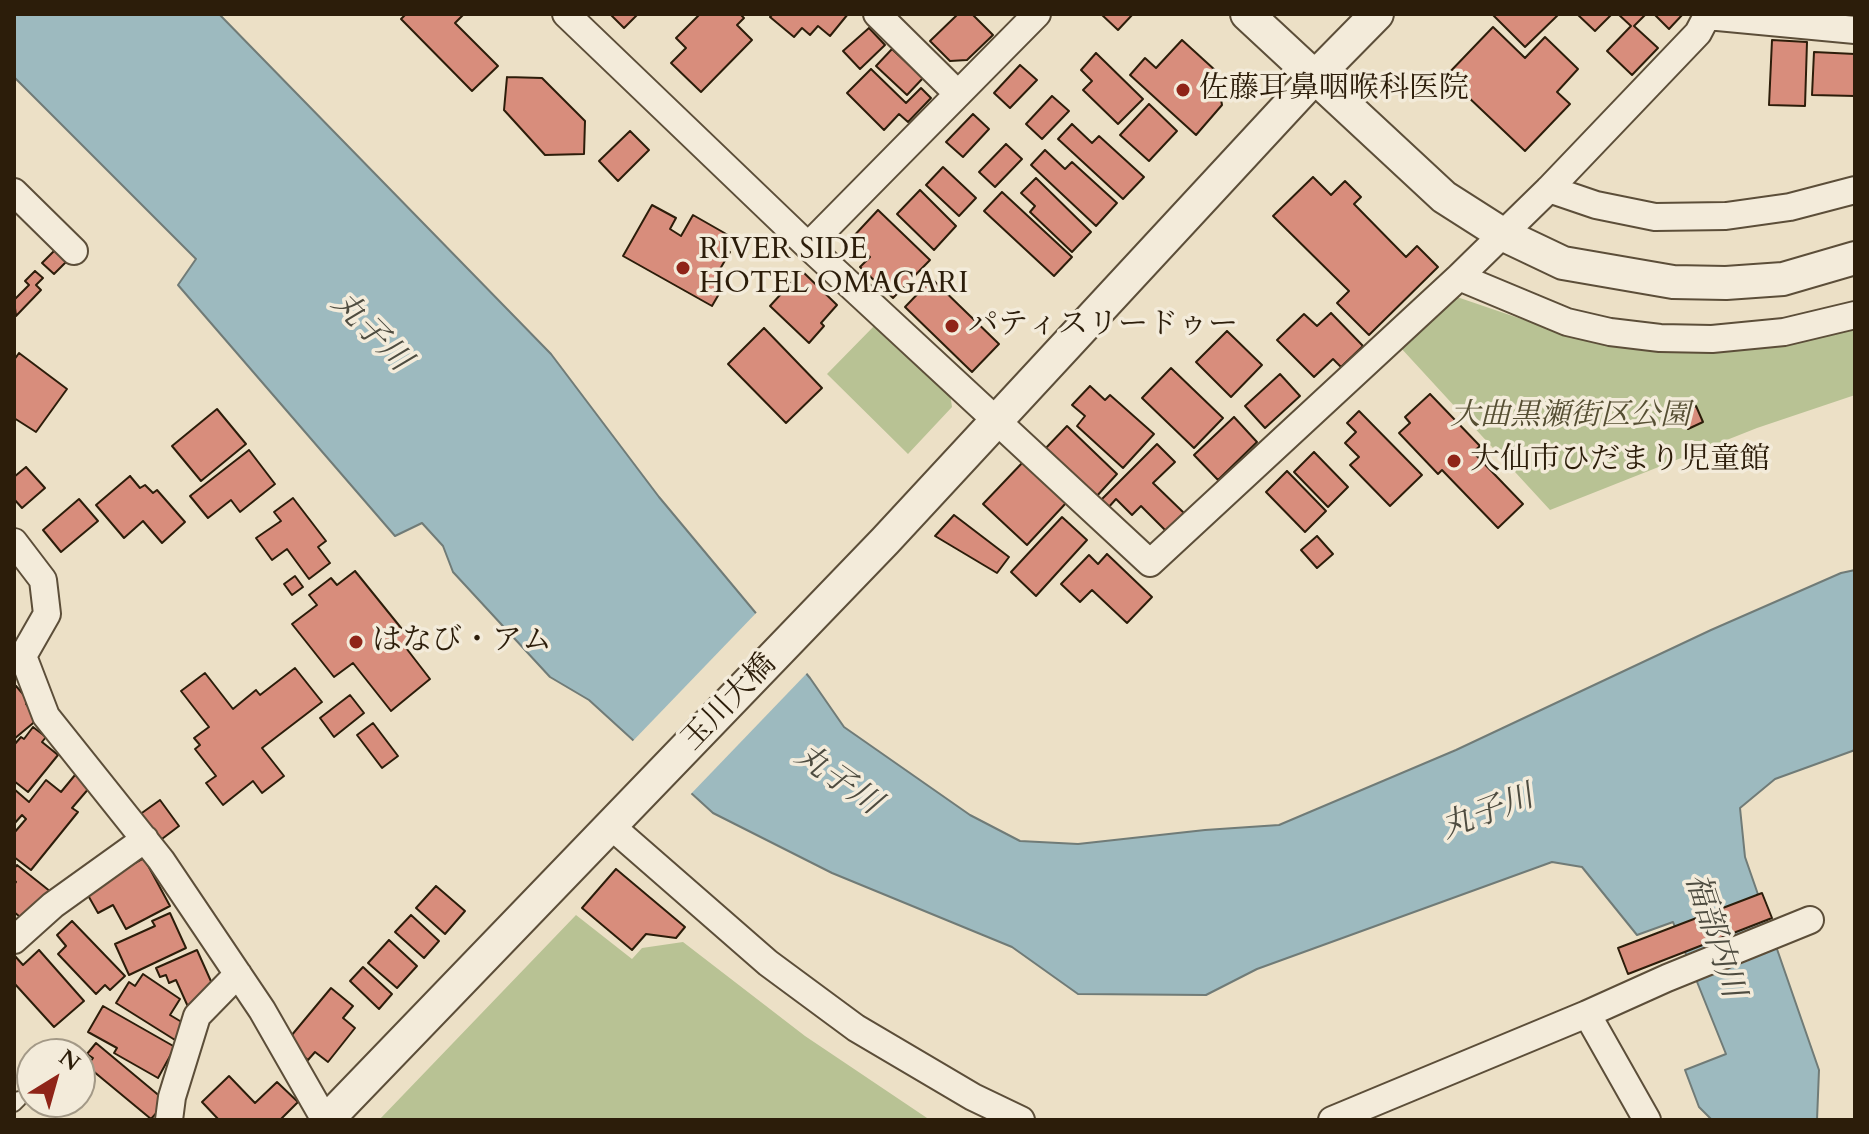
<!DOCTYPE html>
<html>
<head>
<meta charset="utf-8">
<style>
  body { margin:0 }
  #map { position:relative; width:1869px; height:1134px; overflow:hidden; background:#ece0c6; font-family:Cardo,serif }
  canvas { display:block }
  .frame { position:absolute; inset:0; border:16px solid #2c1d0a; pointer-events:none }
  .north { position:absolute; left:16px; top:1038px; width:80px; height:80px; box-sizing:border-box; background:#f3ebda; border:2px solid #a39987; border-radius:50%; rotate:37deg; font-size:22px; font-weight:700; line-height:32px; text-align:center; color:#2c1d0a }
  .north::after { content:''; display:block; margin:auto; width:28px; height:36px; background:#8f2418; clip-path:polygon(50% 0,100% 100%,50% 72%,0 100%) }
</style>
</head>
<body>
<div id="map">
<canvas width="1869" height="1134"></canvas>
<div class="frame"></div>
<div class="north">N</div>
</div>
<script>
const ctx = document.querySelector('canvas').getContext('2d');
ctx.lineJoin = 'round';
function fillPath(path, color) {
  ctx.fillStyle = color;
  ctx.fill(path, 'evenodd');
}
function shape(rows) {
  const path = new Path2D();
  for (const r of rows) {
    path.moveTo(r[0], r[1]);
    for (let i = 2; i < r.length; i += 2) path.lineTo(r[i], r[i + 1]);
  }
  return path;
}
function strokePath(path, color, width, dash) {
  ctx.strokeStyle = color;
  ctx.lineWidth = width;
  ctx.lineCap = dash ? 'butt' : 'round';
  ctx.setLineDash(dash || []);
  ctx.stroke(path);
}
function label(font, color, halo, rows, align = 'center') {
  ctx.font = font + ' Cardo,"Noto Serif JP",serif';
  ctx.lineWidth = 7;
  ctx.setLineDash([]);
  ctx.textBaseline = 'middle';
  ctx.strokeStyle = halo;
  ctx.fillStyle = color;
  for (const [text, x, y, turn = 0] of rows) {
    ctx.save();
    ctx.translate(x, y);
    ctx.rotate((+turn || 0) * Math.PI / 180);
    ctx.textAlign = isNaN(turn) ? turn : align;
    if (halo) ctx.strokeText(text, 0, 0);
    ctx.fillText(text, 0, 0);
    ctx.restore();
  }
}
fillPath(shape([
  [1457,297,1536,324,1600,343,1672,351,1758,347,1855,329,1855,395,1757,428,1550,510,1400,347],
  [876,324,950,393,952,407,908,454,827,374],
  [576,915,632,959,642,948,683,942,805,1036,930,1120,379,1120]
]), '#b8c294');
const water = shape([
  [14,14,219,14,551,354,659,497,810,678,844,727,970,815,1020,841,1078,844,1205,830,1279,825,1456,750,1711,630,1841,573,1855,570,1855,750,1775,779,1740,808,1745,857,1819,1070,1817,1120,1712,1120,1699,1107,1685,1070,1726,1054,1673,922,1637,935,1582,867,1552,862,1257,969,1206,995,1078,994,1012,947,832,873,713,813,589,700,550,677,453,572,443,546,422,523,395,536,178,285,196,259,14,77,14,14]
]);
fillPath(water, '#9dbabf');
strokePath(water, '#707b77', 2);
fillPath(shape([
  [759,610,809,671,688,797,630,744]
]), '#ece0c6');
const building = shape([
  [406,14,464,14,455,23,498,66,472,91,401,19,406,14],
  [610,14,638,14,624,28,610,14],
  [700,14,740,14,744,18,737,25,752,40,701,92,671,63,686,48,676,38,700,14],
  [773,14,848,14,830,36,818,26,810,35,802,28,794,37,770,17,773,14],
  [958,14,972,14,993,35,967,60,950,61,930,41,958,14],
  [1101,14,1133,14,1118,30,1101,14],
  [1492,14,1559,14,1525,47,1492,14],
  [1577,14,1612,14,1595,31,1577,14],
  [1618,14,1646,14,1634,26,1658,48,1632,75,1607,51,1631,26,1618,14],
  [1654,14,1683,14,1669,29,1654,14],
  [1493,27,1525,58,1545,37,1578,69,1557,92,1570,104,1525,151,1446,76,1493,27],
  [869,28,885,45,860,69,843,51,869,28],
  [1182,40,1216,71,1222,105,1196,135,1130,75,1145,58,1156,68,1182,40],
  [1772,40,1807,42,1805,106,1769,105,1772,40],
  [892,49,923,78,907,95,876,66,892,49],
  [1814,52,1855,54,1855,96,1812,95,1814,52],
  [1096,53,1143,99,1118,124,1083,90,1092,81,1081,70,1096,53],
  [1020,65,1037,80,1010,108,994,93,1020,65],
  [871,69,906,103,921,88,931,98,908,122,899,114,884,130,847,93,871,69],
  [507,77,542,78,585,121,584,154,545,155,504,110,507,77],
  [1052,96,1069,111,1042,139,1026,124,1052,96],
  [1149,104,1177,131,1149,161,1120,135,1149,104],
  [973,114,989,129,963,157,946,142,973,114],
  [1072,124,1092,143,1099,136,1144,177,1123,199,1058,139,1072,124],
  [630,131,649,150,618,181,599,161,630,131],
  [1006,144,1022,159,995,187,979,172,1006,144],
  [1045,150,1065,169,1072,162,1117,203,1096,226,1031,165,1045,150],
  [943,167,976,198,959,216,926,185,943,167],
  [1313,177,1331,195,1345,181,1361,197,1354,204,1406,257,1417,246,1438,267,1369,335,1337,303,1349,291,1273,216,1313,177],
  [1036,178,1091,232,1072,252,1030,212,1035,206,1021,193,1036,178],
  [920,190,956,226,934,250,897,214,920,190],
  [1002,192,1072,257,1054,276,984,211,1002,192],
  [652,205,676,218,670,229,681,236,693,215,728,235,721,247,730,252,713,281,723,287,712,306,623,256,652,205],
  [878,210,930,260,893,298,860,267,870,257,851,239,878,210],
  [56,249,67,261,54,274,42,263,56,249],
  [35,271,43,278,36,285,41,290,16,316,14,300,29,285,25,281,35,271],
  [802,271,837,305,821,323,824,326,809,343,770,306,802,271],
  [932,279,999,344,972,372,905,307,932,279],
  [1331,313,1363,346,1341,367,1333,359,1314,377,1277,340,1304,314,1317,326,1331,313],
  [764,328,822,388,786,423,728,364,764,328],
  [1227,331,1262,365,1231,397,1196,362,1227,331],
  [19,353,67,389,36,432,14,418,14,360,19,353],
  [1171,368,1223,418,1194,448,1142,398,1171,368],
  [1280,374,1300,396,1265,428,1245,406,1280,374],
  [1090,386,1105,400,1110,395,1154,434,1123,468,1077,426,1085,416,1072,405,1090,386],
  [1430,394,1480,446,1473,452,1523,504,1498,528,1442,470,1438,474,1399,433,1410,423,1405,417,1430,394],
  [1696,406,1703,422,1688,429,1681,413,1696,406],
  [217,409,246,444,201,481,172,446,217,409],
  [1359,411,1422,475,1390,506,1350,465,1359,457,1345,443,1356,432,1347,423,1359,411],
  [1234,417,1257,442,1218,480,1194,455,1234,417],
  [1067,426,1117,474,1095,498,1044,450,1067,426],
  [1157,444,1175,462,1153,483,1184,513,1166,531,1141,506,1132,515,1116,499,1107,509,1099,502,1157,444],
  [249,450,275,484,240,512,231,500,208,518,190,496,249,450],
  [1314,452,1348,487,1328,507,1294,472,1314,452],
  [1023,462,1066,503,1027,545,983,504,1023,462],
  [26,467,45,488,22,508,14,499,14,477,26,467],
  [1287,471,1326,511,1305,532,1266,492,1287,471],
  [130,476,140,488,145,485,153,493,157,490,185,522,162,543,143,521,124,538,96,505,130,476],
  [293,498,326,541,318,547,330,563,309,579,287,549,272,560,256,538,281,521,274,512,293,498],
  [79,499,98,521,61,552,43,530,79,499],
  [954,515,1009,557,997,573,935,536,954,515],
  [1062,517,1087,540,1036,596,1011,572,1062,517],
  [1317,536,1333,554,1317,568,1301,550,1317,536],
  [1107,554,1152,597,1127,623,1092,590,1080,602,1061,584,1089,555,1098,564,1107,554],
  [355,571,410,639,403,644,430,679,391,711,353,663,334,677,292,624,317,605,309,595,331,578,337,585,355,571],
  [295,576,303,587,292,595,284,584,295,576],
  [295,668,322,702,262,748,284,776,262,793,253,781,223,805,206,783,216,776,195,749,200,745,194,738,209,727,181,691,205,673,233,709,256,690,260,695,295,668],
  [16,686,29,701,26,704,38,719,14,739,14,688,16,686],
  [350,695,364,713,334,737,320,718,350,695],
  [373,723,398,756,382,768,357,735,373,723],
  [33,727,46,737,42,742,58,755,28,792,14,781,14,745,21,737,24,739,33,727],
  [75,775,90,787,72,808,78,812,31,870,14,857,14,833,26,819,22,815,14,824,14,789,29,802,46,780,61,792,75,775],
  [160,800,179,826,158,842,139,815,160,800],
  [144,858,170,906,126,929,113,905,98,913,85,890,144,858],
  [17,865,51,892,25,921,14,912,14,885,16,882,14,880,14,869,17,865],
  [616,869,685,927,676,938,646,934,632,950,582,908,616,869],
  [436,886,465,911,445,934,416,908,436,886],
  [1762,893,1772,918,1628,974,1618,948,1762,893],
  [170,913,186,948,129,975,115,944,155,926,152,921,170,913],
  [411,915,439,941,424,958,395,932,411,915],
  [72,921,125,976,110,990,105,985,96,994,58,954,66,946,57,935,72,921],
  [389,940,417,966,397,988,368,963,389,940],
  [39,950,84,1001,54,1027,14,983,14,955,23,965,39,950],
  [197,950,214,988,189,1009,176,980,169,983,166,975,160,977,156,968,197,950],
  [363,967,392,994,379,1009,350,981,363,967],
  [143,974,180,999,170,1015,185,1024,175,1040,116,1003,129,982,135,986,143,974],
  [331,988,353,1006,343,1018,355,1028,328,1062,315,1052,308,1060,286,1042,331,988],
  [103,1006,175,1047,158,1078,114,1053,117,1048,88,1032,103,1006],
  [96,1043,162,1098,160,1109,151,1119,87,1066,93,1058,87,1054,96,1043],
  [229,1076,255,1103,277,1082,298,1102,280,1120,219,1120,202,1102,229,1076]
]);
fillPath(building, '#d88d7c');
strokePath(building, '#2c1d0a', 2);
const service = shape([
  [14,1104,19,1099]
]);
const minor = shape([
  [566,14,808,246,1150,563,1459,277,1549,189,1698,33,1708,14],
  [877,14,957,93],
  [1707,16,1855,30],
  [1549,189,1596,205,1655,217,1726,216,1790,207,1855,190],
  [14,192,74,251],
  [808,246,1037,14],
  [1459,277,1567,322,1610,332,1660,338,1712,339,1784,332,1855,315],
  [14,542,43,580,47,614,23,656,46,716,161,860,262,1010,325,1120],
  [611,826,768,963,856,1028,973,1097,1021,1120],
  [14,940,53,905,145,839],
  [1587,1014,1667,978,1810,920],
  [169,1120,172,1097,197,1016,238,974],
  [1332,1120,1587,1014,1647,1120]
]);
const tertiary = shape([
  [1247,14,1444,197,1502,234,1563,263,1673,282,1726,283,1783,279,1855,258],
  [327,1120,885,541,1314,78,1377,14]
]);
strokePath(service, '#5c4e39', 18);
strokePath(minor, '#5c4e39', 30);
strokePath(tertiary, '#5c4e39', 36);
strokePath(service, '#f3ebda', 14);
strokePath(minor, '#f3ebda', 26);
strokePath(tertiary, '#f3ebda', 32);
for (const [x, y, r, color] of [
  [1183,90,8,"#8f2418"],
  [683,268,8,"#8f2418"],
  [952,326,8,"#8f2418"],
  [1454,461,8,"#8f2418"],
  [356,642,8,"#8f2418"]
]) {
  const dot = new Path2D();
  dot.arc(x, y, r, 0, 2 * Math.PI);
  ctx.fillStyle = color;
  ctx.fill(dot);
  strokePath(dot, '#f3ebda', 3);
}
label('30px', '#2c1d0a', '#f3ebda', [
  ["佐藤耳鼻咽喉科医院",1199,90],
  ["RIVER SIDE",699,251],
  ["HOTEL OMAGARI",699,285],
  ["パティスリードゥー",968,326],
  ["大仙市ひだまり児童館",1470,461],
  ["はなび・アム",372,642]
], 'left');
label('italic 30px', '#564f33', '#f3ebda', [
  ["大曲黒瀬街区公園",1570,417]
]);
label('30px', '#2c1d0a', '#f3ebda', [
  ["玉川大橋",730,703,-46]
]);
label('italic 32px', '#4e4c40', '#f3ebda', [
  ["丸子川",370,333,45],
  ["丸子川",837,781,35],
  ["丸子川",1488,814,-21],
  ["福部内川",1713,936,72]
]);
</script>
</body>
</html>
